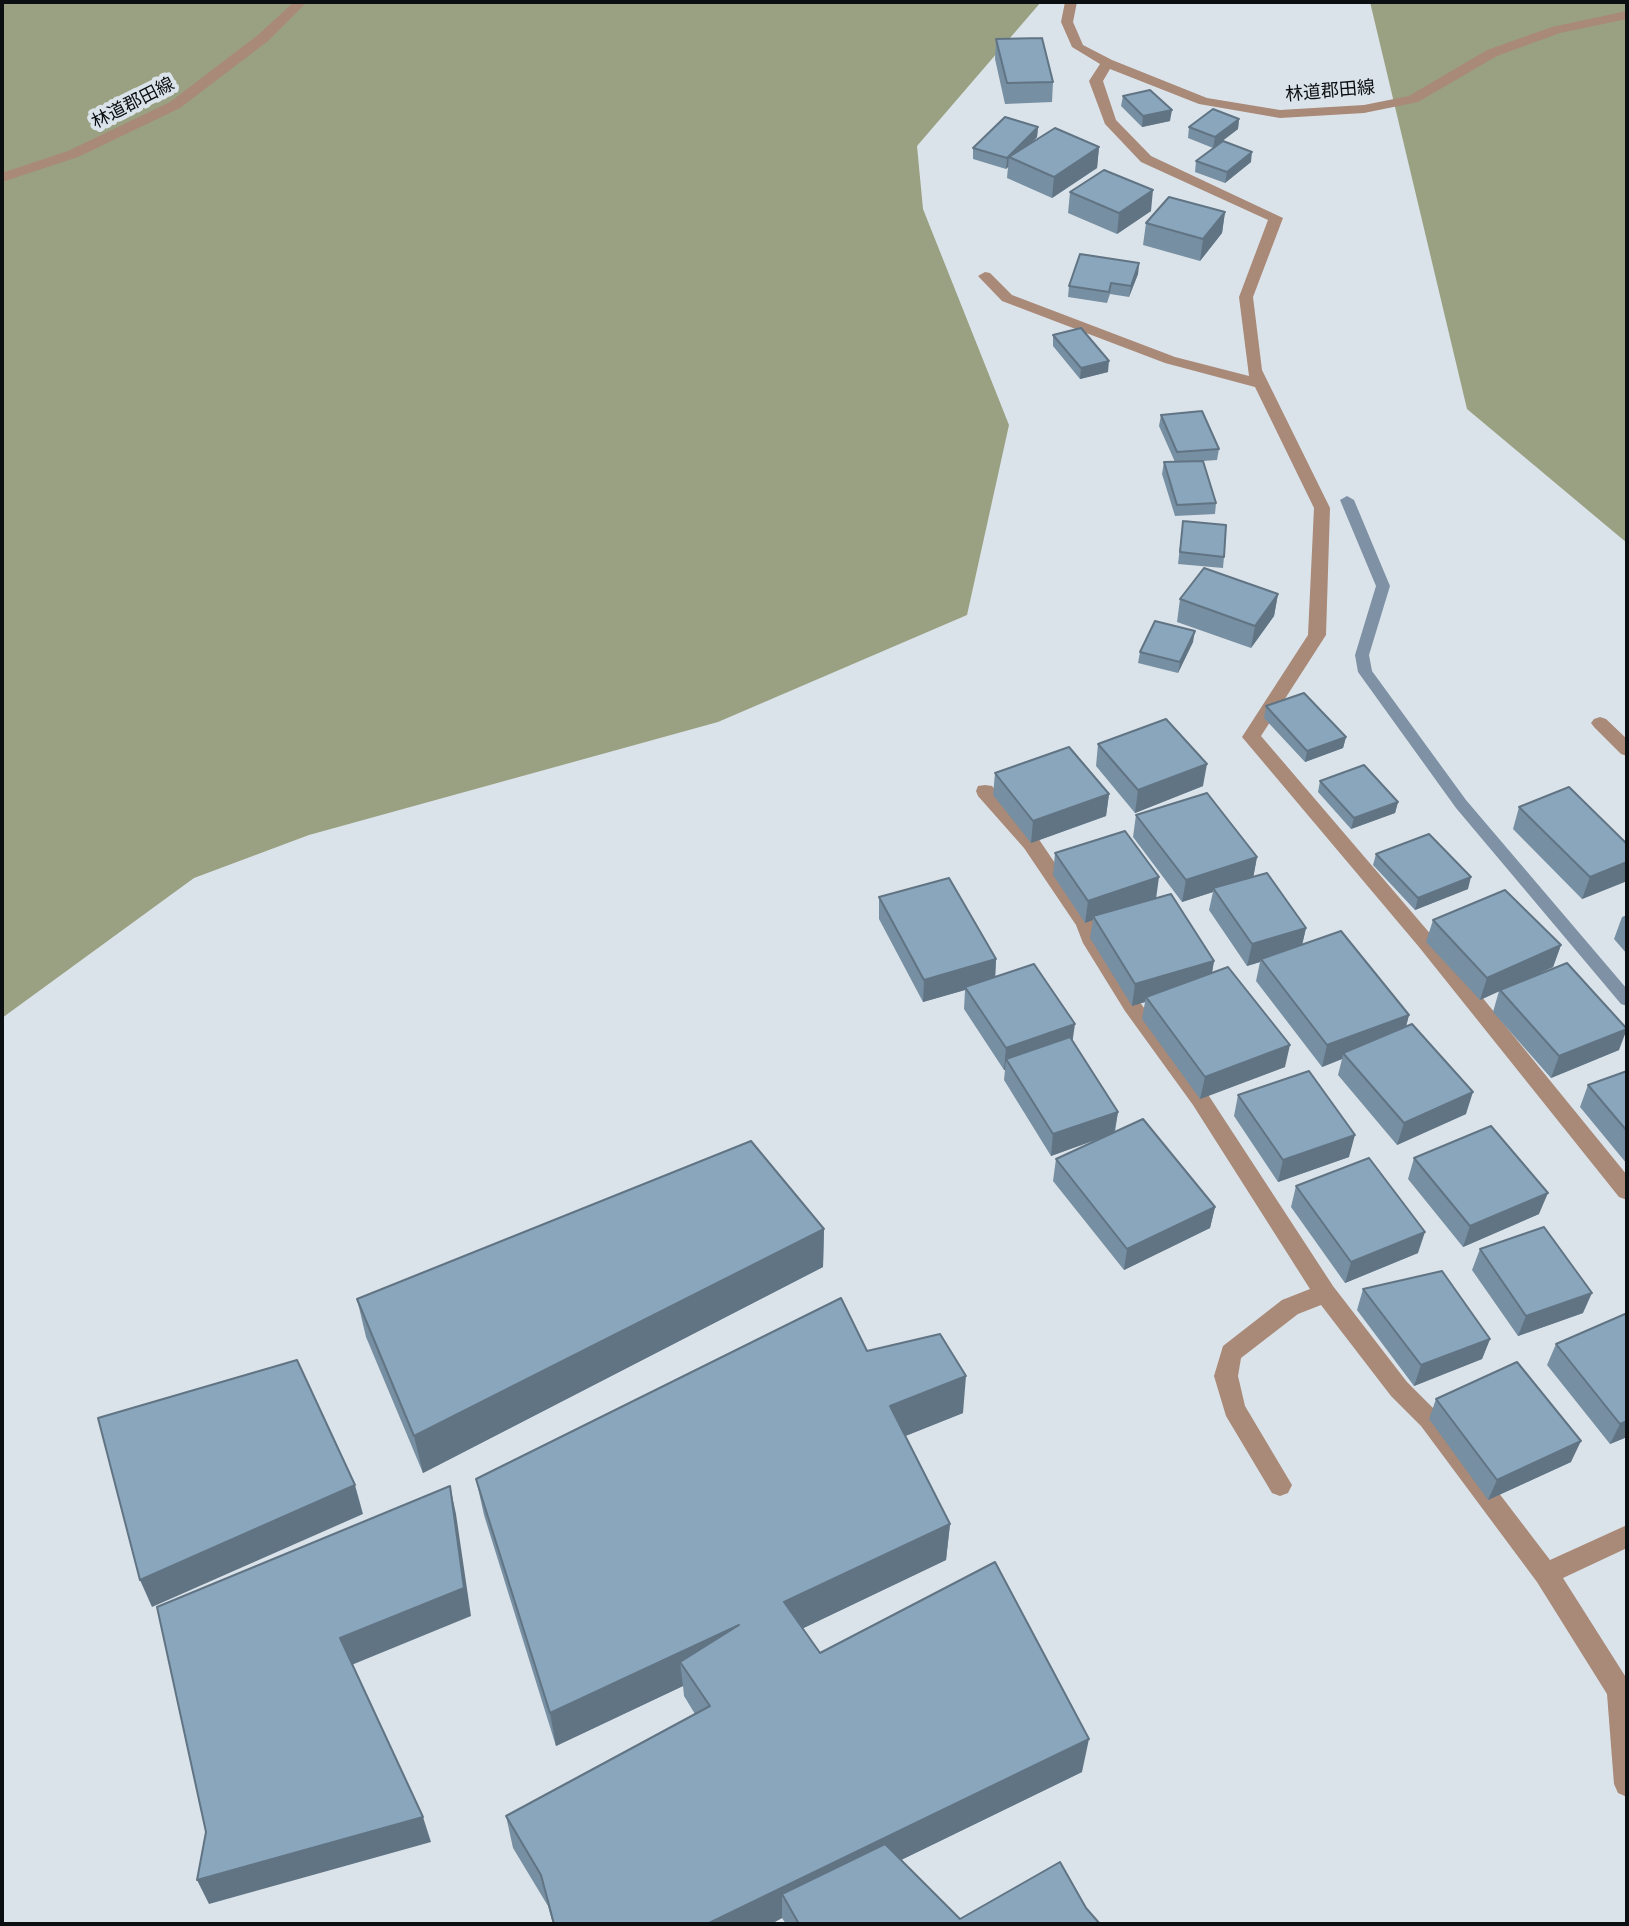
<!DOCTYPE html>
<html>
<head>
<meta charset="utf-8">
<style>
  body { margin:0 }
  #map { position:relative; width:1629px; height:1926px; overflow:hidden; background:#dbe3ea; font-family:"Playfair Display",serif }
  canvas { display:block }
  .frame { position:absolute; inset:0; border:4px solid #0c0f11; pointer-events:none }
</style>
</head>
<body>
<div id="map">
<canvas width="1629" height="1926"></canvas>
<div class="frame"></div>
</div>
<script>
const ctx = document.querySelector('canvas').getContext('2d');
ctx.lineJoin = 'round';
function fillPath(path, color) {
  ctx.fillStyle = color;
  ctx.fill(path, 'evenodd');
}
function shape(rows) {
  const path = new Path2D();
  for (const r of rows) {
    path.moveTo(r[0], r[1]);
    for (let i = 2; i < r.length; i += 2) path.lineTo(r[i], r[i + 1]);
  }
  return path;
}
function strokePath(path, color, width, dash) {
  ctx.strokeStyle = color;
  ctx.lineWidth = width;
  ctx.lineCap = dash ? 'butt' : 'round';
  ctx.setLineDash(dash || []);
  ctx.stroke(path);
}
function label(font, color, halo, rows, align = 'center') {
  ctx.font = font + ' "Playfair Display","Noto Sans JP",serif';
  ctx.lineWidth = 8;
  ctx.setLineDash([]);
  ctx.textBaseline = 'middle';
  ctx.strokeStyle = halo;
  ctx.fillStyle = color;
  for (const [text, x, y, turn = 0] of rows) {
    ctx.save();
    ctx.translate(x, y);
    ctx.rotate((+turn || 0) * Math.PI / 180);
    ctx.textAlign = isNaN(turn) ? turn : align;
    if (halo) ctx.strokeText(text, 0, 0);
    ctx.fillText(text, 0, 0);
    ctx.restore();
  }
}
fillPath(shape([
  [2,2,1041,2,917,146,923,209,1009,425,967,615,718,722,309,835,194,878,2,1018],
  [1370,2,1627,2,1627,543,1467,409]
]), '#9aa182');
fillPath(shape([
  [1347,496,1354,500,1390,586,1369,655,1372,671,1466,800,1627,989,1627,1006,1621,1004,1456,808,1358,672,1355,655,1376,586,1340,500,1347,496]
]), '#7f91a4');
fillPath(shape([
  [294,2,307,2,268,41,180,108,78,157,2,182,2,173,68,151,170,102,258,35,294,2],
  [1065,2,1077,2,1073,22,1083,45,1112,60,1207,98,1280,110,1364,105,1409,96,1487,50,1552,27,1627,11,1627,19,1560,33,1497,56,1418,102,1364,113,1280,118,1199,104,1110,69,1103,81,1116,120,1151,156,1283,218,1253,297,1262,370,1330,508,1326,635,1261,736,1433,937,1627,1175,1627,1200,1619,1197,1419,947,1242,737,1308,635,1314,508,1255,387,1165,363,1002,301,978,276,985,272,990,273,1012,295,1175,357,1249,376,1239,297,1268,220,1141,162,1105,124,1089,81,1100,64,1072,47,1061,22,1065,2],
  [1600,717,1606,719,1627,739,1627,756,1621,754,1594,727,1591,723,1594,719,1600,717],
  [985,785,992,786,1038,838,1092,918,1100,937,1139,1001,1207,1093,1333,1286,1407,1382,1437,1412,1550,1560,1627,1525,1627,1548,1563,1578,1627,1679,1627,1797,1618,1793,1614,1784,1607,1694,1537,1582,1421,1426,1391,1396,1321,1305,1298,1314,1241,1358,1238,1376,1245,1406,1292,1485,1288,1493,1280,1496,1272,1493,1226,1416,1214,1376,1223,1346,1282,1300,1310,1289,1193,1105,1125,1011,1083,943,1076,925,1024,848,978,796,976,791,978,786,985,785]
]), '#a98977');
fillPath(shape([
  [996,39,1053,82,1052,102,1005,104,995,59],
  [1123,96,1170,121,1142,127,1121,106],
  [1239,119,1238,129,1213,148,1188,138,1189,127],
  [1038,127,1037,137,1031,143,1099,147,1097,168,1052,198,1007,178,1008,167,1006,169,973,159,973,148],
  [1196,161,1251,162,1225,183,1195,172],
  [1070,192,1151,211,1117,234,1068,213],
  [1225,212,1222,233,1200,261,1143,245,1146,223],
  [1139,263,1138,274,1129,297,1110,294,1107,303,1068,297,1069,286],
  [1053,335,1108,372,1080,379,1053,346],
  [1161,415,1219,449,1217,460,1203,461,1216,503,1215,514,1175,516,1162,474,1164,462,1175,462,1159,426],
  [1183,521,1224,557,1223,568,1178,564],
  [1278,594,1274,616,1251,648,1177,622,1180,599],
  [1193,642,1178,673,1138,663,1140,652],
  [1266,706,1346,737,1343,748,1305,762,1264,718],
  [1098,744,1203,786,1135,813,1096,766],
  [995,773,1109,794,1106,816,1031,843,993,795],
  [1320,781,1398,802,1395,813,1351,829,1318,792],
  [1519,807,1627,844,1627,881,1582,899,1513,829],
  [1136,815,1257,857,1253,877,1306,928,1302,944,1409,1015,1406,1027,1466,1114,1397,1145,1338,1075,1342,1059,1322,1067,1256,981,1260,962,1247,966,1209,910,1213,892,1182,902,1133,837],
  [1055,853,1156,898,1214,961,1212,973,1285,1067,1200,1099,1142,1019,1145,1002,1132,1006,1090,938,1093,920,1085,923,1053,875],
  [1376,854,1468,889,1415,910,1373,865],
  [879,897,996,959,995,977,1072,1042,1118,1112,1115,1132,1215,1207,1210,1228,1124,1270,1053,1181,1056,1159,1107,1136,1051,1156,1004,1080,1005,1070,1004,1070,964,1009,965,990,923,1002,879,919],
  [1627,915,1627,954,1614,939,1622,917],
  [1433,920,1561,945,1553,967,1521,982,1619,1050,1551,1078,1493,1012,1499,991,1480,1000,1426,942],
  [1627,1071,1627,1164,1580,1107,1588,1085],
  [1238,1095,1349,1157,1278,1182,1234,1116],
  [1414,1158,1539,1214,1463,1247,1408,1179],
  [1296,1186,1418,1253,1345,1283,1291,1207],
  [824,1229,823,1267,423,1473,366,1337,357,1299],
  [1480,1249,1583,1313,1518,1336,1472,1270],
  [1363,1289,1490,1339,1482,1359,1414,1386,1357,1310],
  [1625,1314,1627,1437,1610,1444,1547,1365,1556,1344],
  [867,1351,963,1413,905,1436,950,1524,946,1560,803,1628,820,1653,1082,1772,901,1860,960,1919,1086,1908,1100,1924,786,1924,782,1918,771,1924,553,1924,548,1906,513,1848,506,1816,695,1714,684,1696,683,1686,556,1746,484,1515,476,1479],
  [1436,1399,1571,1462,1488,1500,1429,1419]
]), '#778fa2');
fillPath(shape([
  [1172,110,1170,121,1142,127,1143,116],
  [1239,119,1238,129,1213,148,1215,137],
  [1038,127,1037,137,1015,160,1009,157,1008,167,1006,169,1007,158],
  [1099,147,1097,168,1052,198,1054,177],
  [1252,152,1251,162,1225,183,1227,172],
  [1153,190,1151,211,1117,234,1119,213],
  [1225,212,1222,233,1200,261,1203,239],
  [1139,263,1138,274,1129,297,1131,286],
  [1109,361,1108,372,1080,379,1081,368],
  [1278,594,1274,616,1251,648,1255,626],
  [1195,631,1193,642,1178,673,1180,662],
  [1346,737,1343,748,1305,762,1307,751],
  [1207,764,1203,786,1135,813,1138,790],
  [1109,794,1106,816,1031,843,1033,821],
  [1398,802,1395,813,1351,829,1354,818],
  [1257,857,1253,879,1213,888,1213,892,1182,902,1186,880],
  [1627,862,1627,881,1582,899,1590,877],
  [1159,877,1156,899,1093,916,1093,920,1085,923,1088,901],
  [1471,877,1468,889,1415,910,1418,898],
  [1306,928,1301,950,1261,959,1260,962,1247,966,1252,944],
  [1561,945,1553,967,1480,1000,1487,978],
  [996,959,995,981,965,987,965,990,923,1002,924,980],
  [1214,961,1210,983,1146,997,1145,1002,1132,1006,1135,984],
  [1409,1015,1403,1037,1343,1053,1342,1059,1322,1067,1327,1045],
  [1075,1024,1072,1045,1006,1059,1005,1070,1004,1070,1006,1048],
  [1627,1029,1619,1050,1551,1078,1559,1056],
  [1290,1045,1285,1067,1200,1099,1205,1077],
  [1473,1092,1466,1114,1397,1145,1404,1123],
  [1118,1112,1114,1133,1051,1156,1053,1134],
  [1355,1135,1349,1157,1278,1182,1283,1160],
  [1548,1193,1539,1214,1463,1247,1470,1226],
  [1215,1207,1210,1228,1124,1270,1127,1249],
  [824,1229,823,1267,423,1473,414,1436],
  [1425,1232,1418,1253,1345,1283,1351,1262],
  [1592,1293,1583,1313,1518,1336,1526,1316],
  [1490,1339,1482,1359,1414,1386,1421,1365],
  [966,1376,963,1413,888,1443,890,1406],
  [1627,1421,1627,1437,1610,1444,1620,1424],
  [1581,1441,1571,1462,1488,1500,1497,1480],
  [355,1485,363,1514,152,1607,140,1580],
  [450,1486,456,1514,471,1616,349,1666,340,1638],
  [950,1524,946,1560,785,1637,784,1602],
  [739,1625,680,1662,683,1686,556,1746,550,1713],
  [1089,1739,1082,1772,792,1913,782,1894,782,1918,771,1924,707,1924],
  [423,1817,431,1842,209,1904,197,1880]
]), '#617484');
const building = shape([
  [1042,38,1053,82,1007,83,996,39,1042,38],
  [1150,90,1172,110,1143,116,1123,96,1150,90],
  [1213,109,1239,119,1215,137,1189,127,1213,109],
  [1005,117,1038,127,1007,158,973,148,1005,117],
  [1055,128,1099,147,1054,177,1009,157,1055,128],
  [1223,141,1252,152,1227,172,1196,161,1223,141],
  [1104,170,1153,190,1119,213,1070,192,1104,170],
  [1169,197,1225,212,1203,239,1146,223,1169,197],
  [1080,254,1139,263,1131,286,1111,283,1109,292,1069,286,1080,254],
  [1081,328,1109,361,1081,368,1053,335,1081,328],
  [1202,411,1219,449,1177,452,1161,415,1202,411],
  [1203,461,1216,503,1177,505,1164,462,1203,461],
  [1183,521,1226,525,1224,557,1180,552,1183,521],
  [1204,568,1278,594,1255,626,1180,599,1204,568],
  [1155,621,1195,631,1180,662,1140,652,1155,621],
  [1304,693,1346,737,1307,751,1266,706,1304,693],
  [1166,719,1207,764,1138,790,1098,744,1166,719],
  [1069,747,1109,794,1033,821,995,773,1069,747],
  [1364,765,1398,802,1354,818,1320,781,1364,765],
  [1569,787,1627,844,1627,862,1590,877,1519,807,1569,787],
  [1207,793,1257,857,1186,880,1136,815,1207,793],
  [1125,831,1159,877,1088,901,1055,853,1125,831],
  [1429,834,1471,877,1418,898,1376,854,1429,834],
  [1267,873,1306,928,1252,944,1213,888,1267,873],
  [949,878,996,959,924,980,879,897,949,878],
  [1505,890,1561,945,1487,978,1433,920,1505,890],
  [1171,894,1214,961,1135,984,1093,916,1171,894],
  [1341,931,1409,1015,1327,1045,1261,959,1341,931],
  [1567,963,1627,1029,1559,1056,1500,990,1567,963],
  [1034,964,1075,1024,1006,1048,965,987,1034,964],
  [1228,967,1290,1045,1205,1077,1146,997,1228,967],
  [1412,1024,1473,1092,1404,1123,1343,1053,1412,1024],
  [1070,1037,1118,1112,1053,1134,1006,1059,1070,1037],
  [1309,1071,1355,1135,1283,1160,1238,1095,1309,1071],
  [1627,1071,1627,1131,1588,1085,1627,1071],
  [1143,1119,1215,1207,1127,1249,1056,1159,1143,1119],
  [1491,1126,1548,1193,1470,1226,1414,1158,1491,1126],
  [751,1141,824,1229,414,1436,357,1299,751,1141],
  [1369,1158,1425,1232,1351,1262,1296,1186,1369,1158],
  [1544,1227,1592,1293,1526,1316,1480,1249,1544,1227],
  [1442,1271,1490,1339,1421,1365,1363,1289,1442,1271],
  [841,1298,867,1351,940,1334,966,1376,890,1406,950,1524,784,1602,820,1653,995,1562,1089,1739,707,1924,554,1924,541,1875,506,1816,710,1706,680,1662,739,1625,550,1713,476,1479,841,1298],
  [1625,1314,1627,1317,1627,1421,1620,1424,1556,1344,1625,1314],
  [297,1360,355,1485,140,1580,98,1418,297,1360],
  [1517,1362,1581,1441,1497,1480,1436,1399,1517,1362],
  [450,1486,464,1588,340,1638,423,1817,197,1880,206,1832,157,1607,450,1486],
  [885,1844,960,1919,1060,1862,1086,1908,1100,1924,799,1924,782,1894,885,1844]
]);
fillPath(building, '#8aa6bc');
strokePath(building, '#617484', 2);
label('18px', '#0c0f11', '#dbe3ea', [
  ["林道郡田線",1330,91,-5],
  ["林道郡田線",133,103,-27]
]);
</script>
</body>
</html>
